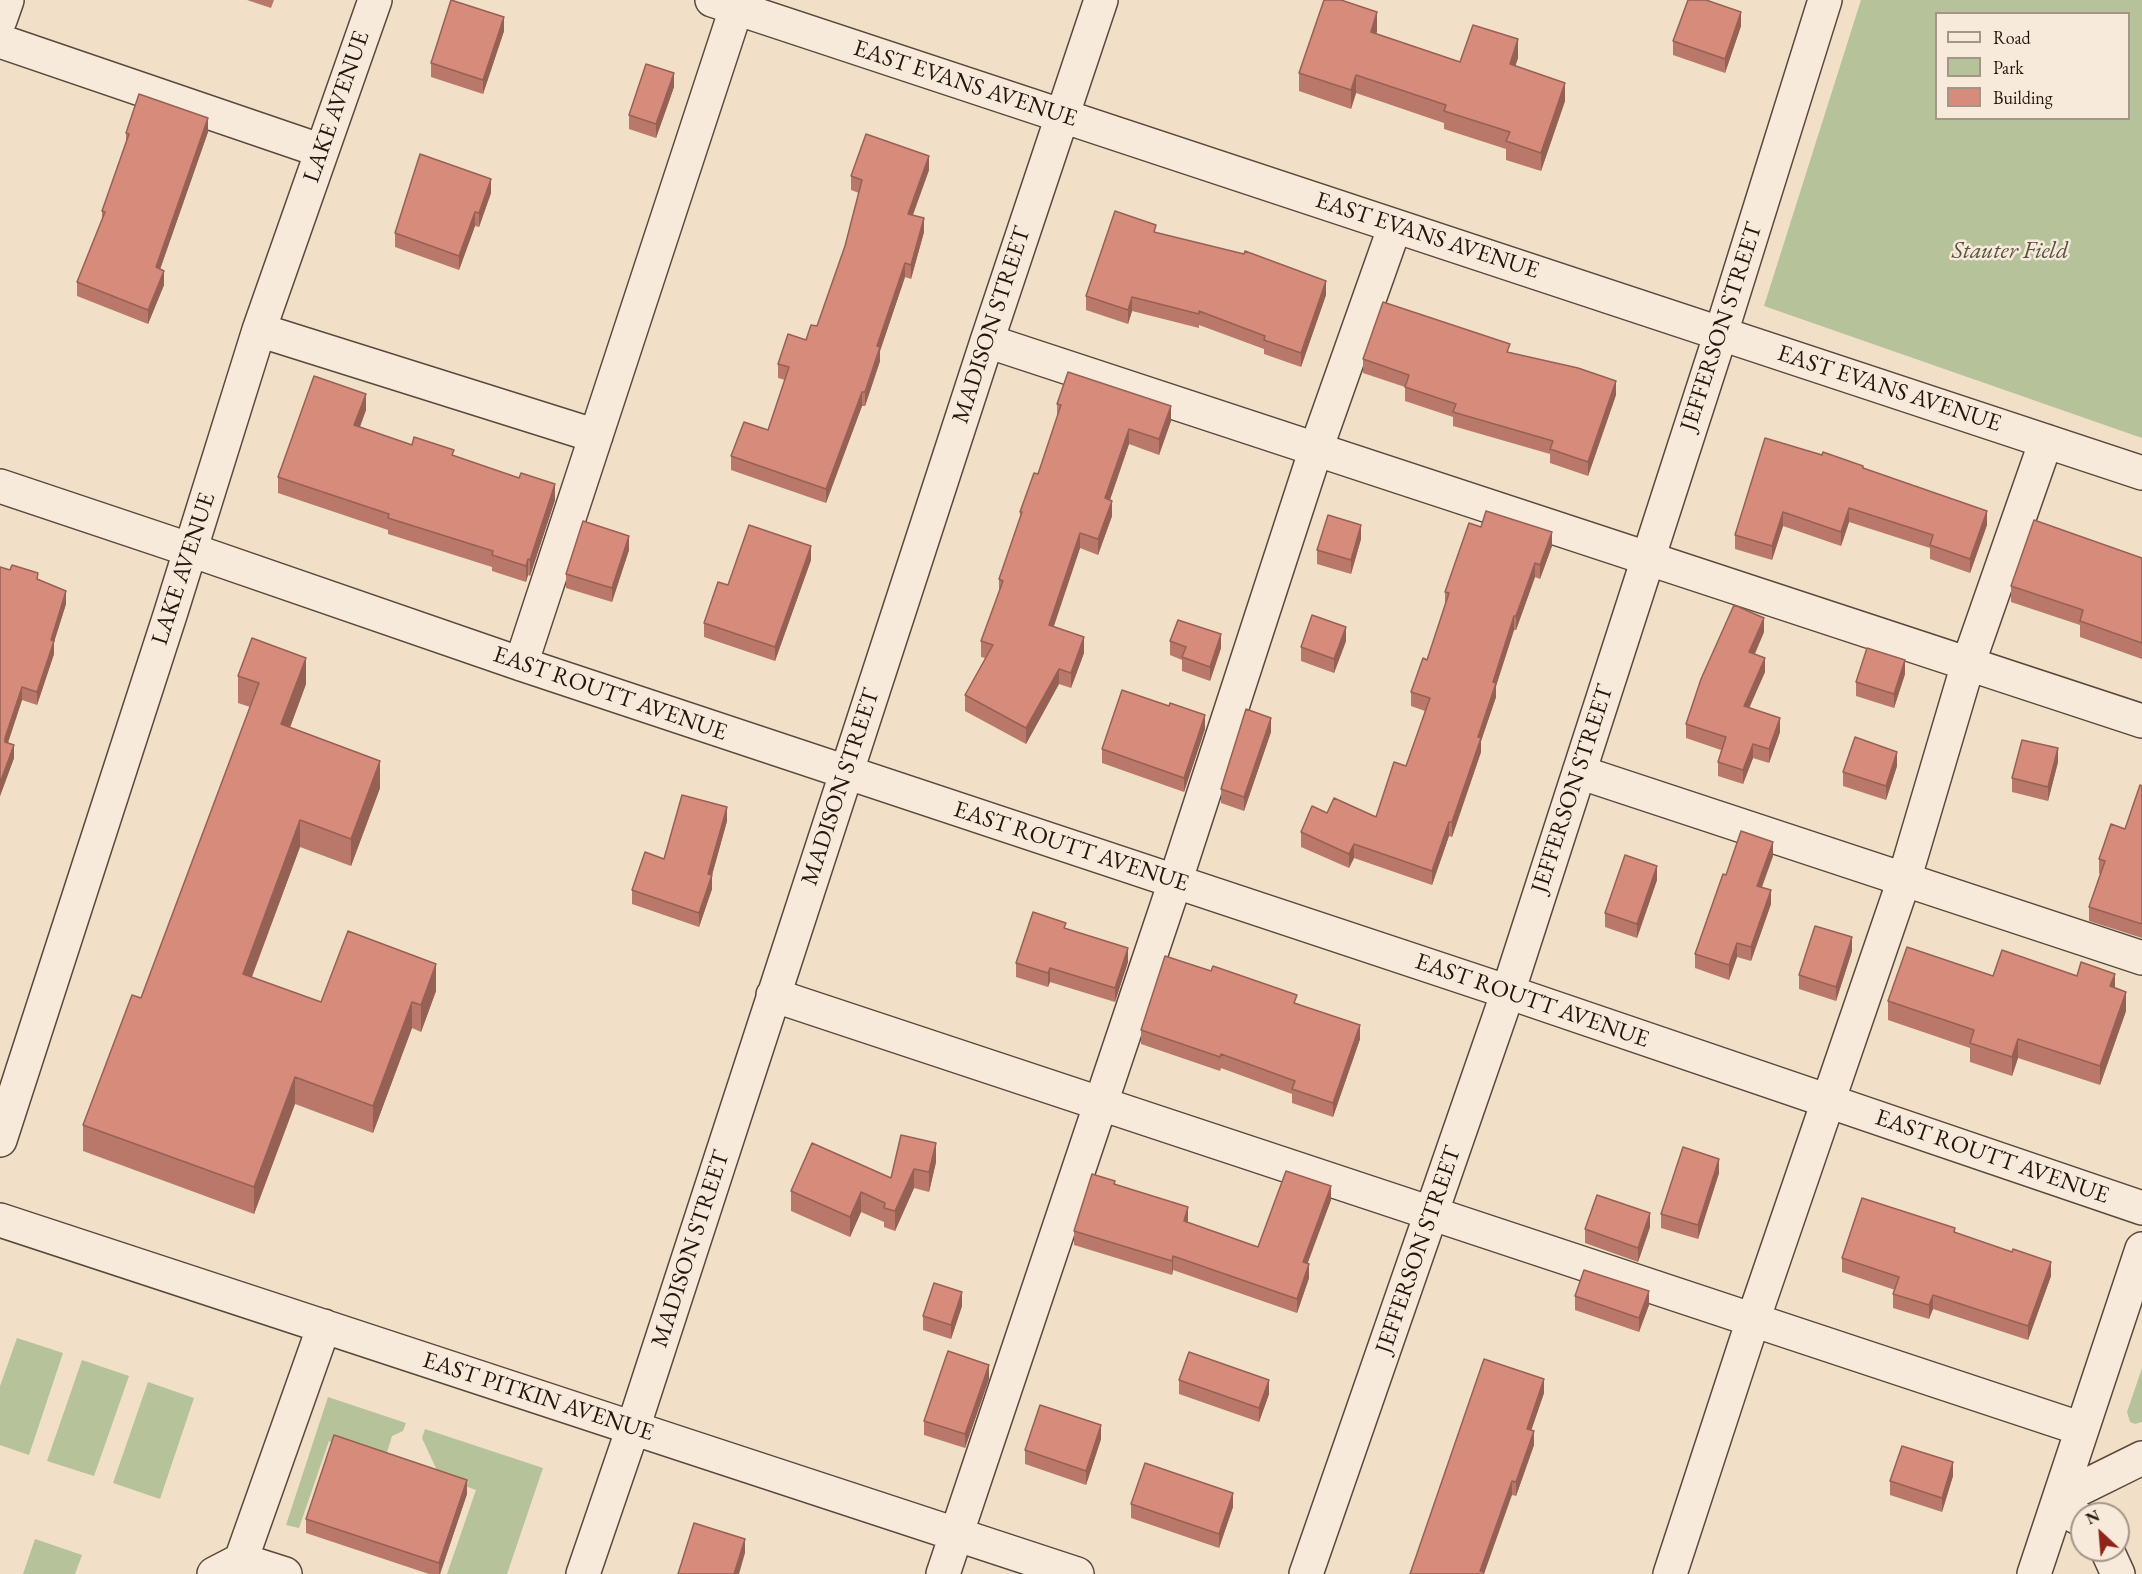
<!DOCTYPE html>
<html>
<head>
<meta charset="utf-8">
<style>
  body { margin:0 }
  #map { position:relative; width:2142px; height:1574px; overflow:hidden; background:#f2dfc7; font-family:"EB Garamond",serif }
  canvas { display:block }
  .legend { position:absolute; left:1935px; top:12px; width:195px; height:108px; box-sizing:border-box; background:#f7eadb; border:2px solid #a39689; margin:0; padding:8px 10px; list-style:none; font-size:18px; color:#24170e }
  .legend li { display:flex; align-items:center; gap:12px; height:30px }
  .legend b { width:30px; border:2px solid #a39689 }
  .north { position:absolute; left:2070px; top:1502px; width:60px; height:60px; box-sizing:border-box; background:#f7eadb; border:2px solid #a39689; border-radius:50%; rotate:334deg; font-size:16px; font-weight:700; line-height:24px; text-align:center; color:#24170e }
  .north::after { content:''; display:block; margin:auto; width:21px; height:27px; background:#8f2418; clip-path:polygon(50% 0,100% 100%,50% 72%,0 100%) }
</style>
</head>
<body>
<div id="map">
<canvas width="2142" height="1574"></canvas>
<ul class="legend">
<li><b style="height:8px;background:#f7eadb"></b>Road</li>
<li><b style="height:16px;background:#b6c299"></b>Park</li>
<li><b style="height:16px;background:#d78b7a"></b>Building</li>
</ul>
<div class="north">N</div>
</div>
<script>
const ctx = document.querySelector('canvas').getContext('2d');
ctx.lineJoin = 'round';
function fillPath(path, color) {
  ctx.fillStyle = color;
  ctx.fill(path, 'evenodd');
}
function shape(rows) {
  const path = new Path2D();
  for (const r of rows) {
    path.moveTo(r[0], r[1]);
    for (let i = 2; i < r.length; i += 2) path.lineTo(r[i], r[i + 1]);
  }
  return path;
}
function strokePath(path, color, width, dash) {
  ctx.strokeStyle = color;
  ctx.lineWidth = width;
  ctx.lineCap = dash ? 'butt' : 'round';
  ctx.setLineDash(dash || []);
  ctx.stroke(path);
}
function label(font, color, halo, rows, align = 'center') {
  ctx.font = font + ' "EB Garamond",serif';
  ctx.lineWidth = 5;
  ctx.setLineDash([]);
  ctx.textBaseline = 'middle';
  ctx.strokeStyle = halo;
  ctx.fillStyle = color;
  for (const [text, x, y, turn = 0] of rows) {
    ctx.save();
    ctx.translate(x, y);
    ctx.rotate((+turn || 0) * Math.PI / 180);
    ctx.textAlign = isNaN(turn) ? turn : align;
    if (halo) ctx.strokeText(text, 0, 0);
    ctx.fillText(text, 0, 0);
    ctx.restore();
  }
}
fillPath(shape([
  [1861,0,2142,0,2142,438,1764,306],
  [1936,14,2128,14,2128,118,1936,118],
  [17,1338,63,1353,29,1455,0,1445,0,1386],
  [82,1360,129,1376,94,1476,47,1461],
  [2142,1368,2142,1422,2135,1424,2130,1422,2127,1412],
  [148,1382,194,1398,160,1499,113,1483],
  [328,1397,406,1423,403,1431,392,1436,385,1459,329,1441,299,1528,286,1525],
  [425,1429,543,1468,507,1574,447,1574,476,1490,440,1477,422,1438],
  [35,1539,82,1555,75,1574,23,1574]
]), '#b6c299');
const minor = shape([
  [712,0,2142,473],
  [0,20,7,0],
  [0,41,322,151],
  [259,330,596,436],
  [987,341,2142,721],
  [0,486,191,550,521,664,1508,992,2142,1208],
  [521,664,736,9],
  [1579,772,2142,958],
  [773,995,2082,1429],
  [0,1140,171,612,259,330,375,0],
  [0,1220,1077,1574],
  [2059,1499,2142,1458],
  [2057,1506,2082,1520],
  [2107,1550,2118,1574],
  [214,1574,241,1560],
  [285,1574,241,1560,324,1326],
  [583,1574,633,1428,987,341,1101,0],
  [943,1574,1175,882,1316,449,1395,226],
  [1306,1574,1508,992,1721,333,1825,0],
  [1670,1574,1753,1320,1904,880,1968,664,2046,441],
  [2034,1574,2142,1249]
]);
strokePath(minor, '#58493c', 36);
strokePath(minor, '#f7eadb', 33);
fillPath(shape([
  [247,0,274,0,271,8],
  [1741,26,1725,73,1673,55,1673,41],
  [504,31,483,94,431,77,431,63],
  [1377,31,1376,34,1460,62,1518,58,1515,66,1565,101,1541,171,1506,160,1506,149,1444,129,1444,123,1356,93,1351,109,1299,91,1299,73],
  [674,87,656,138,629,129,629,115],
  [208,132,160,269,164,285,148,324,77,296,77,282,102,221,102,211,126,144,126,133],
  [929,170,913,215,924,232,911,279,905,277,880,351,880,361,865,406,862,406,826,503,731,470,731,456,768,430,785,380,778,378,778,364,806,340,817,326,845,246,859,193,851,190,851,176],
  [491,193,479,227,475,226,459,270,395,247,395,233],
  [1326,295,1301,367,1264,354,1264,349,1199,325,1199,328,1132,311,1128,324,1086,310,1086,296],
  [1510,352,1616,395,1588,476,1550,463,1550,454,1453,426,1453,417,1405,401,1405,387,1363,373,1363,359],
  [1057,404,1171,421,1159,455,1129,444,1110,500,1112,516,1098,555,1080,548,1054,626,1084,653,1071,688,1059,684,1026,744,965,711,965,695,985,658,981,657,981,641,999,592,999,579,1020,518,1020,512,1038,474,1057,418],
  [366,410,360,427,412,445,454,456,555,500,530,576,528,575,526,582,492,571,492,567,388,534,388,530,278,493,278,477],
  [1863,468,1987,525,1970,573,1930,559,1930,548,1849,522,1841,546,1783,526,1772,560,1735,549,1735,535],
  [1481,527,1552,546,1540,579,1535,577,1516,630,1514,630,1496,686,1496,697,1481,741,1481,752,1452,837,1449,836,1432,885,1354,858,1349,868,1301,847,1301,832,1327,813,1376,817,1406,766,1425,711,1411,706,1411,692,1427,660,1445,606,1445,592],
  [1361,539,1351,574,1317,564,1317,550],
  [629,550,612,602,566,588,566,574],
  [2142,558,2142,659,2080,637,2080,625,2011,602,2011,586],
  [811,560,775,661,704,637,704,623,728,585],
  [0,567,38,580,66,604,54,642,54,654,37,705,22,700,8,743,14,758,0,796],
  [1764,632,1755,654,1765,672,1749,707,1780,732,1769,763,1753,758,1743,784,1718,776,1718,762,1721,750,1686,738,1686,724],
  [1170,641,1221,648,1210,681,1182,671,1182,660,1170,655],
  [1346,641,1334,673,1301,661,1301,647],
  [1905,674,1894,708,1856,696,1856,682],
  [238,676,306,684,290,728,380,788,351,866,300,847,252,977,321,1002,436,991,421,1032,412,1028,373,1133,295,1104,254,1214,83,1151,83,1125,141,998,250,707,238,703],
  [1205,729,1184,792,1102,763,1102,749],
  [1271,732,1244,811,1221,803,1221,789],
  [2058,762,2048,801,2012,792,2012,778],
  [1897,766,1886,800,1843,786,1843,772],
  [2142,786,2142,938,2089,921,2089,907,2100,874,2099,873,2099,859,2125,829],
  [727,821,712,875,712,889,699,927,632,904,632,890,664,859],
  [1773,856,1762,887,1771,904,1751,961,1737,957,1729,980,1695,968,1695,954,1726,875],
  [1657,880,1637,938,1605,927,1605,913],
  [1852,951,1836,1001,1799,989,1799,975],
  [1128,962,1115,1002,1050,982,1048,987,1016,977,1016,963],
  [1993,976,2077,976,2115,988,2126,1011,2100,1085,2018,1058,2012,1076,1970,1062,1970,1048,1888,1020,1888,1001],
  [1297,1003,1360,1039,1333,1117,1292,1103,1292,1094,1221,1068,1220,1071,1141,1044,1141,1030],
  [901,1135,936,1162,929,1192,914,1188,895,1231,884,1227,884,1222,861,1212,850,1237,791,1211,791,1191,891,1178],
  [1719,1173,1698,1239,1661,1228,1661,1214],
  [1115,1185,1188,1221,1188,1223,1258,1247,1331,1200,1307,1263,1309,1278,1297,1313,1173,1270,1172,1275,1074,1245,1074,1231],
  [1650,1227,1638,1262,1585,1243,1585,1229],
  [1955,1232,2051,1276,2028,1340,1933,1309,1929,1319,1893,1308,1893,1294,1895,1290,1842,1272,1842,1258],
  [1575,1296,1649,1305,1639,1332,1575,1310],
  [962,1306,951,1339,923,1330,923,1316],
  [989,1379,965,1448,924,1435,924,1421],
  [1179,1380,1269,1394,1259,1422,1179,1394],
  [1544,1393,1531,1430,1534,1445,1516,1496,1512,1495,1410,1574],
  [1101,1439,1086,1485,1025,1464,1025,1450],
  [1953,1476,1942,1512,1890,1495,1890,1481],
  [467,1494,440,1574,429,1574,306,1533,306,1519],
  [1131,1504,1233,1507,1219,1548,1131,1518]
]), '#b97869');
fillPath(shape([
  [1377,12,1377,31,1371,50,1371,32],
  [1741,12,1741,26,1725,73,1725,59],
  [504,17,504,31,483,94,483,80],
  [1518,39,1518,58,1510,82,1510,64],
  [674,73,674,87,656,138,656,124],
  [1356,75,1356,93,1351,109,1351,90],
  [1565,83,1565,101,1541,171,1541,153],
  [208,118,208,132,156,281,156,267],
  [929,156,929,170,908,228,908,214],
  [491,179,491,193,479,227,479,213],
  [475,212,475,226,459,270,459,256],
  [924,218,924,232,911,279,911,265],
  [905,263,905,277,880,351,880,361,865,406,865,392,877,346],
  [164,271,164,285,148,324,148,310],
  [1326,281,1326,295,1301,367,1301,353],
  [1132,297,1132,311,1128,324,1128,310],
  [1616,381,1616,395,1588,476,1588,462],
  [862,392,862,406,826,503,826,489],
  [366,394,366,410,354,442,354,425],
  [1171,406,1171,421,1159,455,1159,439],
  [1129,429,1129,444,1105,514,1105,498],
  [555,484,555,500,530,576,530,560],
  [1112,501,1112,516,1098,555,1098,539],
  [1849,508,1849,522,1841,546,1841,532],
  [1987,511,1987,525,1970,573,1970,559],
  [1783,512,1783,526,1772,560,1772,546],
  [1361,525,1361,539,1351,574,1351,560],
  [1552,532,1552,546,1540,579,1540,565],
  [1080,533,1080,548,1049,640,1049,625],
  [629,536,629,550,612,602,612,588],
  [811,546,811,560,775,661,775,647],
  [528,559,528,575,526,582,526,566],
  [1535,563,1535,577,1516,630,1516,616],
  [66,591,66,604,54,642,54,654,37,705,37,692,51,640],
  [1514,616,1514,630,1496,686,1496,697,1481,741,1481,752,1452,837,1452,822,1478,737,1493,682],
  [1764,618,1764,632,1749,666,1749,652],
  [1346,627,1346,641,1334,673,1334,659],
  [1221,634,1221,648,1210,681,1210,667],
  [1084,637,1084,653,1071,688,1071,673],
  [306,658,306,684,281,751,281,724],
  [1765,658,1765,672,1744,720,1744,706],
  [1905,660,1905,674,1894,708,1894,694],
  [1059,669,1059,684,1026,744,1026,728],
  [22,687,22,700,5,751,5,738],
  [1205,715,1205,729,1184,792,1184,778],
  [1271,718,1271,732,1244,811,1244,797],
  [1780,718,1780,732,1769,763,1769,749],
  [1753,744,1753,758,1743,784,1743,770],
  [14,745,14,758,0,796,0,783],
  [2058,748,2058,762,2048,801,2048,787],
  [1897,752,1897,766,1886,800,1886,786],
  [380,761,380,788,351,866,351,839],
  [727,807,727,821,712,875,712,889,699,927,699,913,708,874],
  [300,820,300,847,243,1000,243,974],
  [1449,822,1449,836,1432,885,1432,871],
  [1773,842,1773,856,1757,900,1757,886],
  [1354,844,1354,858,1349,868,1349,854],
  [1657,866,1657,880,1637,938,1637,924],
  [1771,890,1771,904,1751,961,1751,947],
  [1852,937,1852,951,1836,1001,1836,987],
  [1737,943,1737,957,1729,980,1729,965],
  [1128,948,1128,962,1115,1002,1115,988],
  [436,964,436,991,421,1032,421,1005],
  [1050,968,1050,982,1048,987,1048,973],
  [2115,974,2115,993,2110,986],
  [2126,992,2126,1011,2100,1085,2100,1066],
  [412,1002,412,1028,373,1133,373,1106],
  [1360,1025,1360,1039,1333,1117,1333,1103],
  [2018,1039,2018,1058,2012,1076,2012,1057],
  [295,1077,295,1104,254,1214,254,1187],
  [936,1143,936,1162,929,1192,929,1172],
  [1719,1159,1719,1173,1698,1239,1698,1225],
  [914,1169,914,1188,895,1231,895,1211],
  [1331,1186,1331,1200,1303,1276,1303,1262],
  [861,1192,861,1212,850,1237,850,1217],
  [1188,1207,1188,1221,1184,1235,1184,1221],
  [1650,1213,1650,1227,1638,1262,1638,1248],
  [1173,1256,1173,1270,1172,1275,1172,1261],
  [2051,1262,2051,1276,2028,1340,2028,1326],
  [1309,1264,1309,1278,1297,1313,1297,1299],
  [1649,1291,1649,1305,1639,1332,1639,1318],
  [962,1292,962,1306,951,1339,951,1325],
  [1933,1295,1933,1309,1929,1319,1929,1305],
  [989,1365,989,1379,965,1448,965,1434],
  [1544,1379,1544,1393,1527,1443,1527,1429],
  [1269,1380,1269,1394,1259,1422,1259,1408],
  [1101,1425,1101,1439,1086,1485,1086,1471],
  [1534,1431,1534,1445,1516,1496,1516,1482],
  [1953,1462,1953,1476,1942,1512,1942,1498],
  [467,1480,467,1494,440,1574,439,1574,439,1563],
  [1512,1481,1512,1495,1484,1574,1480,1574,1480,1571],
  [1233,1493,1233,1507,1219,1548,1219,1534],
  [745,1539,745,1553,739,1574,734,1574]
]), '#966155');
const building = shape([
  [451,0,504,17,483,80,431,63,451,0],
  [1324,0,1341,0,1377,12,1371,32,1460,62,1473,25,1518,39,1510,64,1565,83,1541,153,1506,141,1510,132,1444,111,1446,105,1356,75,1351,90,1299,73,1324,0],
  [1688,0,1706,0,1741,12,1725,59,1673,41,1688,0],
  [646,64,674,73,656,124,629,115,646,64],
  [139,94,208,118,156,267,164,271,148,310,77,282,105,212,102,211,129,134,126,133,139,94],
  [866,134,929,156,908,214,924,218,911,265,905,263,877,346,880,347,865,392,862,392,826,489,731,456,744,422,768,430,789,367,778,364,788,334,806,340,811,325,817,326,845,246,862,180,851,176,866,134],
  [420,154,491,179,479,213,475,212,459,256,395,233,420,154],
  [1115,211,1156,225,1154,232,1244,254,1245,251,1326,281,1301,353,1264,340,1265,336,1199,311,1199,314,1132,297,1128,310,1086,296,1115,211],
  [1383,302,1510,344,1507,352,1578,368,1616,381,1588,462,1550,449,1553,441,1453,412,1456,404,1405,387,1409,375,1363,359,1383,302],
  [1068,372,1171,406,1159,439,1129,429,1105,498,1112,501,1098,539,1080,533,1049,625,1084,637,1071,673,1059,669,1026,728,965,695,993,645,981,641,1003,581,999,579,1022,512,1020,512,1034,473,1038,474,1061,405,1057,404,1068,372],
  [314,376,366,394,354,425,412,445,414,437,454,450,452,455,519,478,521,473,555,484,530,560,528,559,526,566,492,555,493,551,388,518,389,514,278,477,314,376],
  [1765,438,1822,455,1823,452,1863,466,1863,468,1987,511,1970,559,1930,545,1933,535,1849,508,1841,532,1783,512,1772,546,1735,535,1765,438],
  [1486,511,1552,532,1540,565,1535,563,1516,616,1514,616,1493,682,1496,683,1478,737,1481,738,1452,822,1449,822,1432,871,1354,844,1349,854,1301,832,1312,806,1327,813,1334,798,1376,817,1394,762,1406,766,1430,698,1411,692,1423,658,1427,660,1449,593,1445,592,1469,523,1481,527,1486,511],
  [1328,515,1361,525,1351,560,1317,550,1328,515],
  [2034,520,2142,558,2142,643,2080,621,2083,610,2011,586,2034,520],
  [583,521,629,536,612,588,566,574,583,521],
  [749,525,811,546,775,647,704,623,718,582,728,585,749,525],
  [12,565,38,573,37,579,66,591,51,640,54,641,37,692,22,687,5,738,5,742,14,745,0,783,0,567,10,570,12,565],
  [1734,605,1764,618,1749,652,1765,658,1744,706,1780,718,1769,749,1753,744,1743,770,1718,762,1726,737,1686,724,1701,679,1734,605],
  [1312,615,1346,627,1334,659,1301,647,1312,615],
  [1178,620,1221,634,1210,667,1182,657,1186,647,1170,641,1178,620],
  [252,638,306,658,281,724,380,761,351,839,300,820,243,974,321,1002,348,931,436,964,421,1005,412,1002,373,1106,295,1077,254,1187,83,1125,132,995,141,998,259,683,238,676,252,638],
  [1867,648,1905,660,1894,694,1856,682,1867,648],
  [1122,690,1169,706,1170,703,1205,715,1184,778,1102,749,1122,690],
  [1246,709,1271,718,1244,797,1221,789,1246,709],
  [1855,737,1897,752,1886,786,1843,772,1855,737],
  [2022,740,2058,748,2048,787,2012,778,2022,740],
  [2140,785,2142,786,2142,924,2089,907,2105,861,2099,859,2111,824,2125,829,2140,785],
  [682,795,727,807,708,874,712,875,699,913,632,890,645,852,664,859,682,795],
  [1741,831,1773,842,1757,886,1771,890,1751,947,1737,943,1729,965,1695,954,1723,874,1726,875,1741,831],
  [1625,855,1657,866,1637,924,1605,913,1625,855],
  [1033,912,1066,923,1064,928,1128,948,1115,988,1050,968,1048,973,1016,963,1033,912],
  [1815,926,1852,937,1836,987,1799,975,1815,926],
  [1907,947,1993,976,2002,950,2077,976,2081,962,2115,974,2110,986,2126,992,2100,1066,2018,1039,2012,1057,1970,1043,1974,1030,1888,1001,1907,947],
  [1165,956,1211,971,1213,966,1297,995,1294,1003,1360,1025,1333,1103,1292,1089,1295,1081,1221,1054,1220,1057,1141,1030,1165,956],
  [901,1135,936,1143,929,1172,914,1169,895,1211,884,1208,885,1203,861,1192,850,1217,791,1191,812,1143,891,1178,901,1135],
  [1683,1147,1719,1159,1698,1225,1661,1214,1683,1147],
  [1286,1171,1331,1186,1303,1262,1309,1264,1297,1299,1173,1256,1172,1261,1074,1231,1092,1174,1115,1181,1114,1184,1188,1207,1184,1221,1258,1247,1286,1171],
  [1597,1195,1650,1213,1638,1248,1585,1229,1597,1195],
  [1862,1198,1955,1228,1954,1232,2012,1252,2013,1249,2051,1262,2028,1326,1933,1295,1929,1305,1893,1294,1899,1277,1842,1258,1862,1198],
  [1584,1270,1649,1291,1639,1318,1575,1296,1584,1270],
  [934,1283,962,1292,951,1325,923,1316,934,1283],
  [948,1351,989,1365,965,1434,924,1421,948,1351],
  [1189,1352,1269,1380,1259,1408,1179,1380,1189,1352],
  [1484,1359,1544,1379,1527,1429,1534,1431,1516,1482,1512,1481,1480,1571,1484,1572,1483,1574,1410,1574,1484,1359],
  [1040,1405,1101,1425,1086,1471,1025,1450,1040,1405],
  [334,1435,467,1480,439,1563,306,1519,334,1435],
  [1902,1446,1953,1462,1942,1498,1890,1481,1902,1446],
  [1145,1463,1233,1493,1219,1534,1131,1504,1145,1463],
  [694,1523,745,1539,734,1574,678,1574,694,1523]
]);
fillPath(building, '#d78b7a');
strokePath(building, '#966155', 1.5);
label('24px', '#24170e', '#f7eadb', [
  ["EAST EVANS AVENUE",965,84,18],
  ["LAKE AVENUE",337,107,-71],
  ["EAST EVANS AVENUE",1427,236,18],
  ["MADISON STREET",992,325,-72],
  ["JEFFERSON STREET",1722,327,-72],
  ["EAST EVANS AVENUE",1889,389,18],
  ["LAKE AVENUE",184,569,-72],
  ["EAST ROUTT AVENUE",610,694,19],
  ["MADISON STREET",841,787,-72],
  ["JEFFERSON STREET",1573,789,-72],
  ["EAST ROUTT AVENUE",1071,847,18],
  ["EAST ROUTT AVENUE",1532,1001,19],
  ["EAST ROUTT AVENUE",1992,1157,19],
  ["MADISON STREET",691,1249,-72],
  ["JEFFERSON STREET",1419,1250,-71],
  ["EAST PITKIN AVENUE",538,1397,18]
]);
label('italic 24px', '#57533f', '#f7eadb', [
  ["Stauter Field",2010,251]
]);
</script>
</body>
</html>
